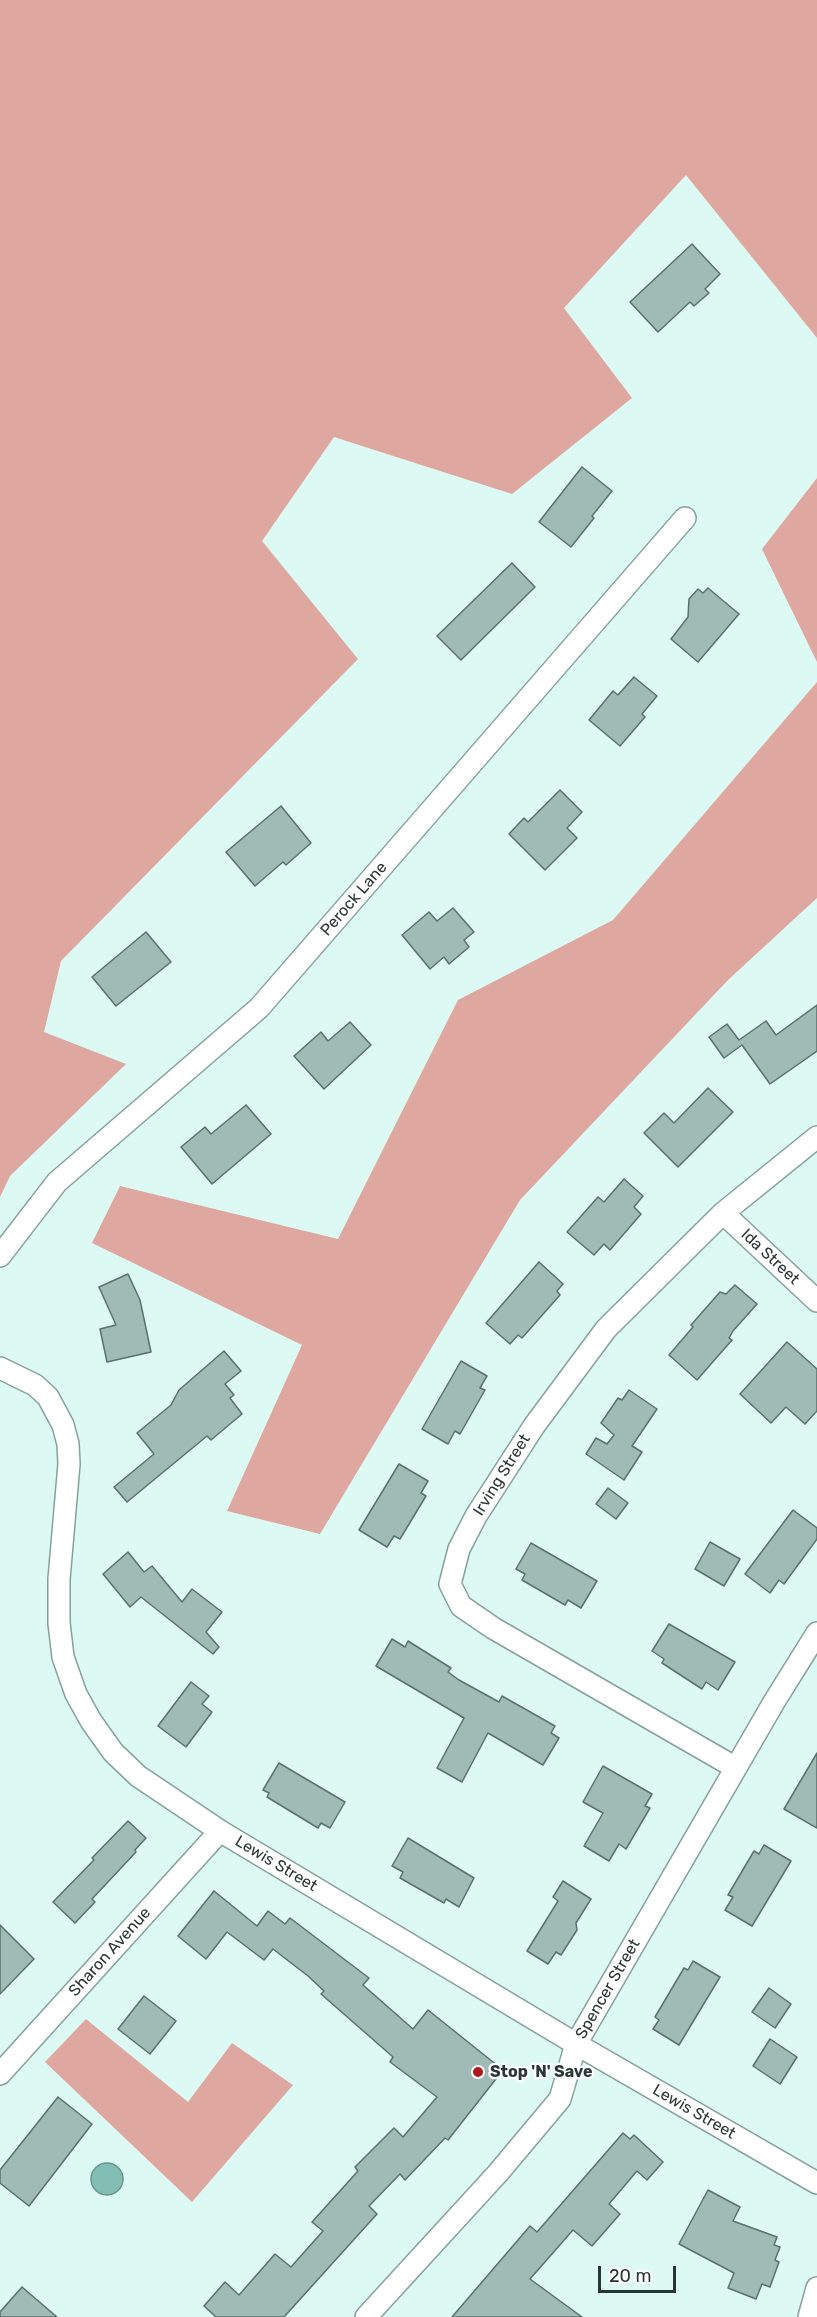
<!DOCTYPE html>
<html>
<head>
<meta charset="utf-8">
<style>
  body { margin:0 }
  #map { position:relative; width:817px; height:2317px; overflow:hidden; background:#dcf9f3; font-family:Rubik,sans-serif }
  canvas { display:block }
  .scale { position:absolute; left:598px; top:2266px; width:78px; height:27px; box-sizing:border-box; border:3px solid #2a3633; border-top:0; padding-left:8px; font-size:18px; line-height:21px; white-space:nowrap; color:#2a3633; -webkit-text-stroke:4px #fff; paint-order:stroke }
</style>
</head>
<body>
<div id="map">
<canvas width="817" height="2317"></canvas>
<div class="scale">20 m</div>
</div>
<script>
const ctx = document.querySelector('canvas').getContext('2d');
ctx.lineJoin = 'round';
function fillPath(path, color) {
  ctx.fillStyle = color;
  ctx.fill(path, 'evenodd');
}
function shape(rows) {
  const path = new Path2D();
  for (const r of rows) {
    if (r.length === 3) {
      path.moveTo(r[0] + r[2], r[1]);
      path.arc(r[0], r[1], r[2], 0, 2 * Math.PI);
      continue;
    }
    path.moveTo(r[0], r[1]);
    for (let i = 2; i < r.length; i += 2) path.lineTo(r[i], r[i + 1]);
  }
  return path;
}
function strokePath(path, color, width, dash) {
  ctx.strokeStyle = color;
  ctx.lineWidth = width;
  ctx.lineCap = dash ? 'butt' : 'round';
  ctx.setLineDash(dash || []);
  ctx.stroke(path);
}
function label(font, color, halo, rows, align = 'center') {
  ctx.font = font + ' Rubik,sans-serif';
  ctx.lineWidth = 4.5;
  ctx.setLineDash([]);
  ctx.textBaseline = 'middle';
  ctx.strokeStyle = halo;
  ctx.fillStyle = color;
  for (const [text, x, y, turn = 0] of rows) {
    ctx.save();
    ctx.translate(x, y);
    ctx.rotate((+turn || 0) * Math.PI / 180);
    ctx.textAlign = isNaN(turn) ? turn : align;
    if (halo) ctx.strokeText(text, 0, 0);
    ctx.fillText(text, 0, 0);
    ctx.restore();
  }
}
fillPath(shape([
  [0,0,817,0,817,338,686,175,564,308,632,398,512,494,334,437,262,541,358,659,61,961,44,1032,126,1064,10,1176,0,1197],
  [817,478,817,662,762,549],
  [817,682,817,898,728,980,520,1200,320,1534,227,1511,302,1345,92,1243,120,1186,338,1239,458,1000,613,920],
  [86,2019,188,2102,232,2043,293,2085,192,2202,45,2062]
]), '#dea8a1');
const water = shape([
  [107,2179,16]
]);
fillPath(water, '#82beb3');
strokePath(water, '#68958d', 1.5);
const building = shape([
  [692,244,720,274,705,289,709,293,694,306,690,302,658,332,630,302,692,244],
  [582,467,612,491,592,516,594,518,571,547,539,522,582,467],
  [512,563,535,587,461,660,437,636,512,563],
  [708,588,739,614,698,662,671,639,688,617,689,599,698,589,703,593,708,588],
  [634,677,657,696,642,714,645,717,620,746,589,720,613,691,618,695,634,677],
  [560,790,582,812,567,828,577,838,545,870,509,834,524,818,528,822,560,790],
  [281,806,311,843,286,865,283,862,255,886,226,852,281,806],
  [453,908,474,932,464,940,469,947,449,964,444,957,430,969,402,935,429,912,437,921,453,908],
  [146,932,171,962,116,1006,92,977,146,932],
  [817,1005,817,1051,770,1084,742,1045,724,1058,709,1037,727,1024,739,1040,766,1021,776,1035,817,1005],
  [350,1022,371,1045,324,1089,294,1056,321,1032,328,1041,350,1022],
  [708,1088,733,1112,678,1167,644,1133,664,1113,674,1123,708,1088],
  [246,1105,271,1134,212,1184,181,1147,205,1127,211,1134,246,1105],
  [624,1179,643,1196,634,1207,641,1214,610,1250,604,1244,594,1255,567,1232,598,1197,604,1202,624,1179],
  [539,1262,563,1284,557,1291,560,1295,522,1338,518,1335,510,1344,486,1323,539,1262],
  [128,1274,140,1300,151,1352,107,1362,100,1329,116,1325,99,1287,128,1274],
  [735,1285,757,1304,733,1331,729,1338,732,1340,697,1380,669,1355,693,1327,691,1325,720,1292,726,1294,735,1285],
  [787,1342,817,1369,817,1411,805,1424,786,1407,771,1423,740,1394,787,1342],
  [224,1351,241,1371,225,1384,234,1395,230,1398,242,1414,211,1440,207,1436,127,1502,114,1487,154,1454,137,1433,171,1405,179,1390,224,1351],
  [461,1361,487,1376,480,1388,485,1390,460,1434,455,1431,448,1444,422,1429,461,1361],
  [629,1390,657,1409,632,1446,642,1452,624,1480,586,1454,596,1438,607,1444,614,1435,601,1423,618,1398,622,1400,629,1390],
  [399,1464,428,1481,421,1493,426,1496,400,1539,394,1536,387,1547,359,1530,399,1464],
  [608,1488,628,1503,616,1519,596,1504,608,1488],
  [793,1510,817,1528,817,1539,784,1584,779,1580,770,1593,745,1574,793,1510],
  [710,1542,740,1559,724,1586,695,1569,710,1542],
  [531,1543,597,1581,581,1608,568,1600,565,1605,522,1580,525,1574,516,1569,531,1543],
  [128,1552,144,1572,152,1566,182,1602,192,1589,222,1612,206,1632,219,1647,213,1654,141,1597,130,1607,103,1574,128,1552],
  [669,1624,735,1662,718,1690,706,1682,702,1689,662,1663,664,1659,652,1651,669,1624],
  [392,1639,405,1647,408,1641,451,1668,448,1672,459,1680,499,1702,502,1696,555,1726,551,1733,559,1738,543,1765,488,1733,462,1782,437,1768,464,1718,376,1666,392,1639],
  [191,1682,209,1696,202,1704,212,1712,186,1747,158,1726,191,1682],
  [817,1753,817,1828,784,1809,817,1753],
  [279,1763,345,1802,330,1828,321,1823,318,1828,267,1797,269,1793,263,1790,279,1763],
  [603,1766,652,1794,645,1806,650,1808,626,1849,619,1844,609,1861,584,1846,603,1813,583,1802,603,1766],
  [128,1821,146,1838,135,1850,136,1852,92,1899,95,1902,75,1923,53,1902,94,1860,92,1858,128,1821],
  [408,1838,474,1878,459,1907,446,1899,444,1903,400,1878,403,1872,392,1866,408,1838],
  [764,1845,791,1861,752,1926,725,1910,733,1897,728,1895,754,1851,759,1854,764,1845],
  [563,1881,591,1899,576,1923,577,1930,561,1955,556,1952,548,1964,527,1951,558,1901,553,1897,563,1881],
  [214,1891,257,1926,268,1911,285,1924,290,1918,369,1978,363,1985,413,2029,428,2010,503,2070,448,2140,445,2138,405,2180,400,2174,369,2206,377,2214,284,2317,216,2317,204,2306,225,2282,239,2295,275,2254,291,2267,323,2231,312,2222,358,2171,355,2167,394,2128,403,2137,437,2097,390,2062,393,2057,321,1994,324,1991,308,1976,273,1949,264,1960,227,1932,206,1959,178,1936,214,1891],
  [0,1925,34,1959,0,1994,0,1925],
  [693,1961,720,1977,679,2045,653,2029,659,2020,655,2017,684,1968,688,1970,693,1961],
  [769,1988,791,2004,775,2028,752,2012,769,1988],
  [144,1996,176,2021,150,2054,118,2029,144,1996],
  [770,2039,797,2057,780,2084,753,2066,770,2039],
  [58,2097,92,2124,29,2206,0,2183,0,2170,58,2097],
  [623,2133,630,2139,634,2135,663,2162,647,2180,637,2171,609,2204,620,2214,592,2246,573,2230,530,2279,582,2317,452,2317,530,2226,537,2232,623,2133],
  [708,2190,740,2207,733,2221,777,2237,774,2245,780,2247,775,2260,779,2262,770,2287,762,2284,756,2299,728,2288,734,2273,679,2244,708,2190],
  [22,2287,57,2317,0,2317,0,2312,22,2287]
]);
fillPath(building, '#a0bbb6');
strokePath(building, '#58726d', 1.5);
const minor = shape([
  [723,1213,817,1301],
  [0,1256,57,1182,259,1008,685,518],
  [0,1368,35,1385,48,1397,63,1425,68,1444,69,1464,59,1579,59,1623,63,1657,76,1694,91,1721,113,1752,138,1776,220,1831,576,2044,817,2183],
  [736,1768,493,1628,461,1606,450,1584,459,1549,476,1516,534,1426,606,1329,723,1213,817,1137],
  [0,2074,220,1831],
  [366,2317,498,2173,560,2099,576,2044,774,1702,817,1633],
  [809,2317,817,2288]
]);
strokePath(minor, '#85a19b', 24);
strokePath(minor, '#fff', 21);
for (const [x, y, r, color] of [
  [478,2072,6,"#ac191c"]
]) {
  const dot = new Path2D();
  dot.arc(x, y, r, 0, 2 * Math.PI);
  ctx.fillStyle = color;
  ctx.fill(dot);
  strokePath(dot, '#fff', 2);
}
label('16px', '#2a3633', '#fff', [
  ["Perock Lane",354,899,-49],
  ["Ida Street",770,1257,43],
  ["Irving Street",502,1475,-58],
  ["Lewis Street",276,1864,31],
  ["Sharon Avenue",110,1952,-48],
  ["Spencer Street",608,1989,-60],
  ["Lewis Street",694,2112,30]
]);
label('bold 16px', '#2a3633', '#fff', [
  ["Stop 'N' Save",490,2072]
], 'left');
</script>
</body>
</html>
